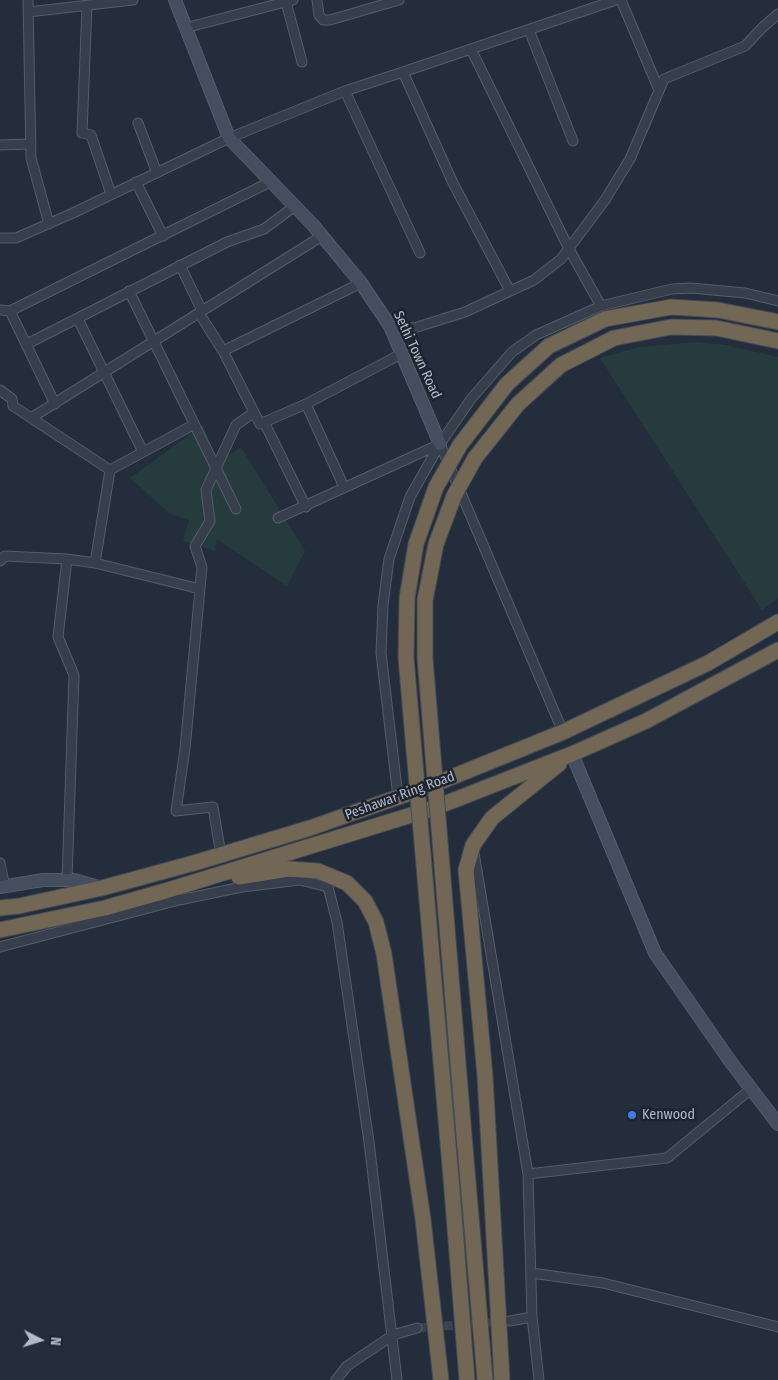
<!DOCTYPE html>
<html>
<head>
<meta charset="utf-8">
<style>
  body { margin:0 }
  #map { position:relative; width:778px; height:1380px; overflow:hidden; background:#232d3b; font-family:"Fira Sans Condensed",sans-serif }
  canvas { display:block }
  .north { position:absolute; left:15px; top:1315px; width:50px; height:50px; -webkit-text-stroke:4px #1c2430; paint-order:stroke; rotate:95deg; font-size:14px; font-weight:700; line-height:20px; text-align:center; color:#b2bac7 }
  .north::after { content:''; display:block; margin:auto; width:18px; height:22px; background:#b2bac7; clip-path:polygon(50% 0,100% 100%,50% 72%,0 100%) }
</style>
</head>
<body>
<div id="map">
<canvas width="778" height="1380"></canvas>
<div class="north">N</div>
</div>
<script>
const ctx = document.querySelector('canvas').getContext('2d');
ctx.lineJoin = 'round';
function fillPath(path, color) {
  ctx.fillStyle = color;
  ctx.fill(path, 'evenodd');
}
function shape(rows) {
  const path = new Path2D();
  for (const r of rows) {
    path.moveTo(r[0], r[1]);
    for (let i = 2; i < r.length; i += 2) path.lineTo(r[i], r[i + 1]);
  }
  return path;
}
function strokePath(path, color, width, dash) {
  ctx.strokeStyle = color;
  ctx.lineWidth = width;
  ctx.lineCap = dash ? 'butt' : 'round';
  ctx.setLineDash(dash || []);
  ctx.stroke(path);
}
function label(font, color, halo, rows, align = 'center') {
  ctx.font = font + ' "Fira Sans Condensed",sans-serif';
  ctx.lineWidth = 5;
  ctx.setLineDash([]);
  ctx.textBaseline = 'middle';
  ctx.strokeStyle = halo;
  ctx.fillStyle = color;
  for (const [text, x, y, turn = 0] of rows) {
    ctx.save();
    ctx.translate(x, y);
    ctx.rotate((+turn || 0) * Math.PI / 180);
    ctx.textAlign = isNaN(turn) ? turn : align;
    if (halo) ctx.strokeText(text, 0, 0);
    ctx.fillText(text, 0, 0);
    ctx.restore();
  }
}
fillPath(shape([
  [696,342,726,345,778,357,778,598,762,610,600,358,639,347],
  [203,425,218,463,241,447,305,551,287,586,217,539,215,551,183,541,189,520,170,514,130,478]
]), '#263b3e');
strokePath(shape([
  [417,1328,501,1322]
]), '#384250', 9, [9, 4.5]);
const street = shape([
  [28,0,31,158,49,224],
  [317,0,319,15,323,20,330,20,399,0],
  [621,0,659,90],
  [286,2,302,62],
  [87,6,82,133,91,135,111,194],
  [28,12,133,0],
  [185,28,293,0],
  [529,30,573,141],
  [471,49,569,249,601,306],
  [403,72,616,0],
  [345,91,420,253],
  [138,123,157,173],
  [0,145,31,144],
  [136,182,163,236],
  [0,238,16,238,73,213,229,138,345,91,403,72,453,183,510,291],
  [180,265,202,311],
  [129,291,236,509],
  [0,310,10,311,55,404],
  [10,311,272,181],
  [199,313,223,351,260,424,306,404,403,353],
  [78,319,143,452],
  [390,326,414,328,465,312,534,280,561,259,605,200,630,159,664,79,745,46,762,28,778,14],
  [27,344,227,242,264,229,295,206],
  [223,351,361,283],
  [0,390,12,399,13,406,110,470,95,563,200,589],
  [306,404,344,487],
  [31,418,322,236],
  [264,422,306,507],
  [440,444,563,732],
  [110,470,193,425],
  [278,518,440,444],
  [0,561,5,556,67,559],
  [398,797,381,653,383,605,389,559,410,497,440,444,471,399,512,352,536,335,601,306,672,289,691,288,745,293,778,301],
  [474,853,528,1174,532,1317,539,1380],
  [221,855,213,807,176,811,185,749,202,567,195,546,210,521,206,490,236,425,253,413],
  [0,863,5,887],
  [67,880,74,675,58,637,67,559,95,563],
  [165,891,179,900,242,887,300,880,328,887,337,922,369,1142,397,1380],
  [0,947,179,900],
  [528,1174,667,1158,751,1089],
  [531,1273,603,1283,778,1327],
  [510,1321,532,1317],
  [336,1380,347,1366,393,1335,417,1328]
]);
const secondary = shape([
  [175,0,229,138,313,225,361,283,390,326,440,444],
  [572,754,655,953,730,1061,778,1124],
  [0,887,43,880,74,880,102,888]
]);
const highway = shape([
  [507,384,549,346,605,319,671,307,718,310,778,322],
  [518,404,561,365,614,338,671,327,716,328,778,341],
  [239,877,288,869,318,871,347,883,365,901,376,922,384,954,423,1219,441,1380],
  [0,908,19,906,102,888,194,863,310,828,430,786,563,732,708,663,778,622],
  [0,930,105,908,165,891,434,808,572,754,646,721,778,650],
  [463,1123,485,1380],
  [451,1178,467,1380],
  [502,1380,485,1076,466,870,473,845,492,818,559,764]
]);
strokePath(street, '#555d6a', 11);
strokePath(secondary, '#555d6a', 14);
strokePath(highway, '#424a57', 17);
strokePath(street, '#373f4c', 9);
strokePath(secondary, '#454e5f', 12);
strokePath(highway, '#726654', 15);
const highwayBridge = shape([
  [463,1123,425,658,425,600,436,544,454,496,475,458,518,404],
  [451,1178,406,658,407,598,416,544,436,487,460,445,507,384]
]);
strokePath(highwayBridge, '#424a57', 17, []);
strokePath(highwayBridge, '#726654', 15);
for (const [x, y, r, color] of [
  [632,1115,5,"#3f7fe0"]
]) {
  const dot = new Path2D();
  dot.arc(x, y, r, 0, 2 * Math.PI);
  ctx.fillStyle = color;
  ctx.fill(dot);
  strokePath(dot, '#1c2430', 2);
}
label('14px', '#b2bac7', '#1c2430', [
  ["Sethi Town Road",417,355,65],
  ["Peshawar Ring Road",400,796,-20]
]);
label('14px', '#b2bac7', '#1c2430', [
  ["Kenwood",642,1115]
], 'left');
</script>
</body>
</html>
